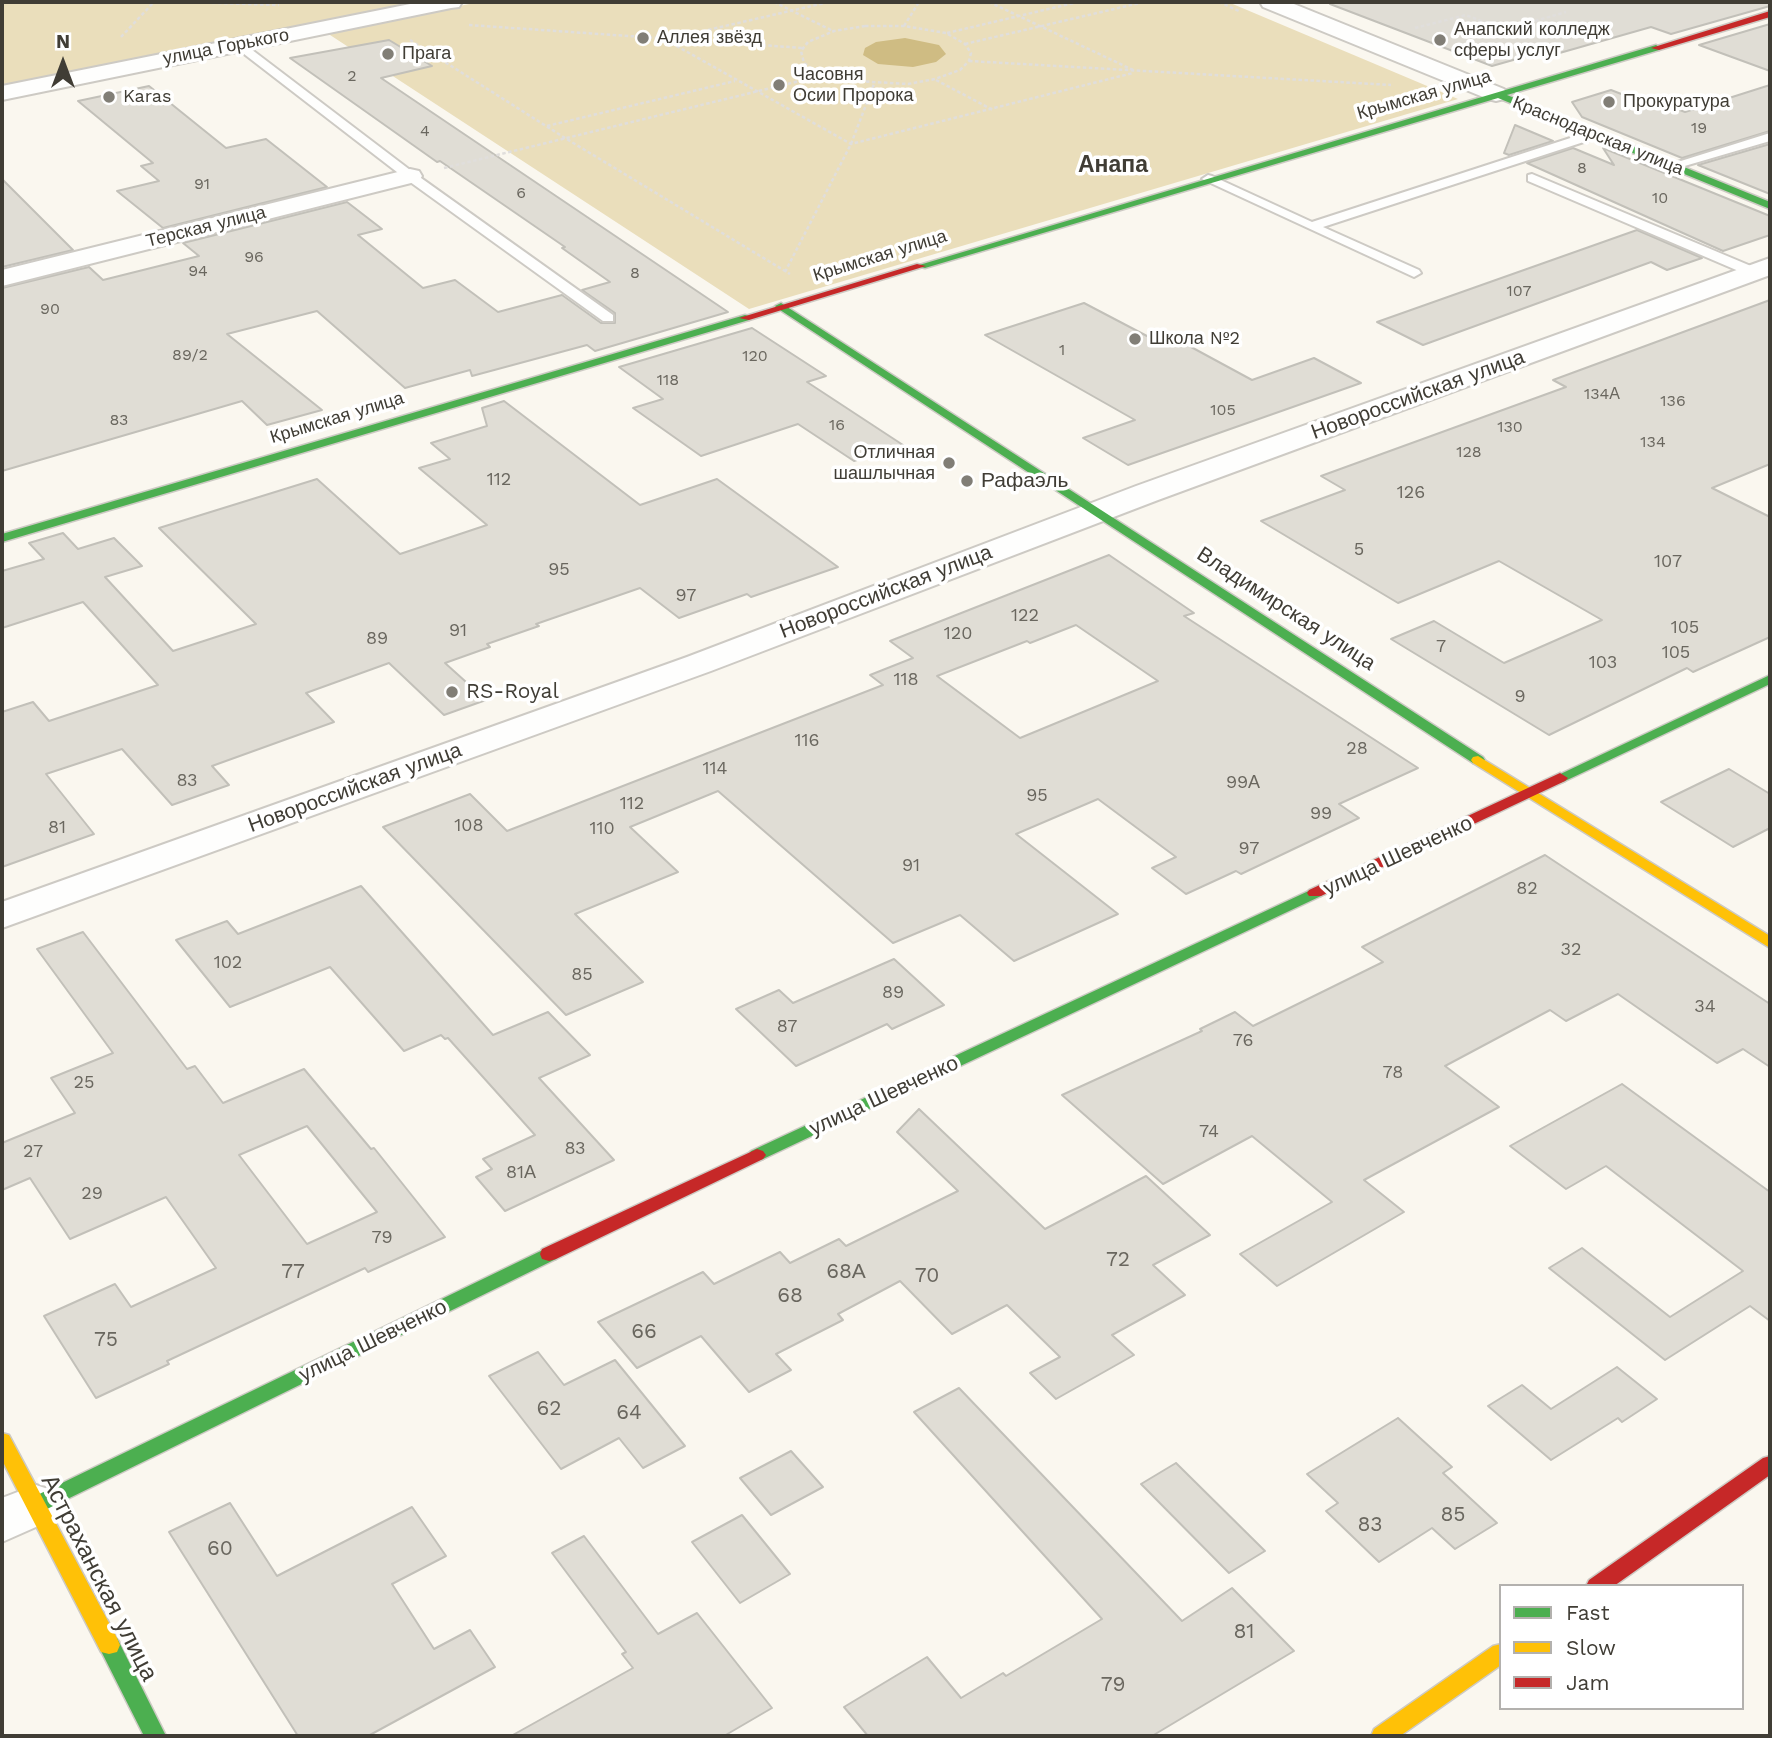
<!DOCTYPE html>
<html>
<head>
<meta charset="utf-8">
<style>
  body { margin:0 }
  #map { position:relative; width:1772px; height:1738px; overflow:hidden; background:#faf7ef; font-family:"Work Sans",sans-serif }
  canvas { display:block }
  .frame { position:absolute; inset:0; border:4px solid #403d35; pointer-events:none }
  .legend { position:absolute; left:1499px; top:1584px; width:245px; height:126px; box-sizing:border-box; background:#fff; border:2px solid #b3b1ae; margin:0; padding:9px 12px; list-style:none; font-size:21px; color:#403d35 }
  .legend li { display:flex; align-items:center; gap:14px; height:35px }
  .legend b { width:35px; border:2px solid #b3b1ae }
  .north { position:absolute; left:28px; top:28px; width:70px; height:70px; -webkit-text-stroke:5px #fff; paint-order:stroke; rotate:0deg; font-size:19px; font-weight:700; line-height:28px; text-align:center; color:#403d35 }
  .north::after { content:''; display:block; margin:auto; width:24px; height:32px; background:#403d35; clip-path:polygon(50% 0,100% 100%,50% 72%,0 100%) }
</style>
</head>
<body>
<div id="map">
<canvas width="1772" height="1738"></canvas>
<div class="frame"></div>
<ul class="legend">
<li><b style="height:9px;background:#4caf50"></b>Fast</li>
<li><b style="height:9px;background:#ffc107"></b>Slow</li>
<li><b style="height:9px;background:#c62828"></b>Jam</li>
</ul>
<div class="north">N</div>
</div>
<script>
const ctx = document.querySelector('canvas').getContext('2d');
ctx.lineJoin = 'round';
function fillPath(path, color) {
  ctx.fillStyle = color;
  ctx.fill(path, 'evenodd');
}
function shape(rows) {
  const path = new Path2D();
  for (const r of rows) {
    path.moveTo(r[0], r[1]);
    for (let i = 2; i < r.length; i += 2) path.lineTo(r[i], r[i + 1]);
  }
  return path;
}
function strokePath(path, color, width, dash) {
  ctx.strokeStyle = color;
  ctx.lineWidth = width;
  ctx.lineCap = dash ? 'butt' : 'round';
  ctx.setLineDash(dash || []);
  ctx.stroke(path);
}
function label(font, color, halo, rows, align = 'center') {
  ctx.font = font + ' "Work Sans",sans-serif';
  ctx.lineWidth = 7;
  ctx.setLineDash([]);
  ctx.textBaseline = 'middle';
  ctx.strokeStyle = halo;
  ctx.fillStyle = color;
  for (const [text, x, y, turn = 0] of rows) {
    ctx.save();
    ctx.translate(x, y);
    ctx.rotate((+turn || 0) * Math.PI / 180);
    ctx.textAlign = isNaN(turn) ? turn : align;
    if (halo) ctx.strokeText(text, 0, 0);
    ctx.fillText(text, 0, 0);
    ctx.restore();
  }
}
fillPath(shape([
  [2,2,451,2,2,93],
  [479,2,1228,2,1458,99,749,309,327,33]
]), '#eadebb');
fillPath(shape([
  [905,38,939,45,946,54,936,62,913,67,878,64,863,55,865,48,876,42]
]), '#cfbc83');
const building = shape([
  [1331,2,1770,2,1770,6,1671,34,1651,27,1542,58,1538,53,1492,66,1330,4,1331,2],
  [1770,24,1770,71,1699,45,1770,24],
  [389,40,432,66,381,78,728,312,595,351,587,345,472,376,470,370,405,388,317,311,227,334,322,410,267,425,242,401,2,471,2,288,89,267,103,280,199,256,183,243,347,202,382,229,358,235,423,288,455,280,498,312,562,295,601,323,615,323,615,313,582,290,610,282,562,248,565,247,440,161,437,162,290,58,389,40],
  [1770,85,1770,131,1682,158,1582,117,1572,102,1611,90,1647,104,1656,101,1685,112,1770,85],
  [149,86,226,148,266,139,327,187,163,228,117,191,159,181,141,166,153,163,78,101,149,86],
  [1515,125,1553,141,1509,155,1504,153,1515,125],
  [1770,144,1770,194,1698,165,1770,144],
  [1573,148,1614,165,1603,148,1770,216,1770,235,1723,251,1527,163,1573,148],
  [2,179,73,250,2,267,2,179],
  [1637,230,1702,258,1667,270,1651,262,1423,345,1377,322,1637,230],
  [1770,300,1770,464,1712,488,1770,517,1770,637,1693,672,1687,668,1549,735,1391,639,1434,621,1504,663,1602,620,1499,561,1398,603,1261,521,1345,490,1321,476,1566,387,1553,380,1770,300],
  [1084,303,1166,346,1180,341,1252,380,1314,358,1361,383,1128,465,1083,438,1135,420,985,335,1084,303],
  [752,328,826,376,807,382,903,445,854,461,798,424,701,456,633,408,663,399,619,367,752,328],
  [504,401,640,505,717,479,838,567,751,597,747,594,679,618,640,588,536,624,539,626,487,644,490,647,445,663,486,700,444,715,389,663,306,693,334,722,212,766,229,785,172,805,122,749,46,774,94,834,2,867,2,712,33,702,49,721,158,685,83,602,2,628,2,571,44,559,29,543,63,533,78,549,114,538,142,566,105,577,173,651,256,624,159,528,317,479,400,554,487,525,419,468,450,459,431,443,487,426,482,408,504,401],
  [1109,555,1194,613,1184,616,1418,768,1339,804,1359,818,1241,874,1236,871,1186,894,1152,868,1176,857,1098,799,1016,834,1118,914,1014,961,960,915,893,943,718,791,630,827,678,872,575,914,643,982,566,1015,383,827,470,794,507,831,883,685,870,675,913,658,890,641,1109,555],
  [1076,625,1158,681,1020,738,937,676,1027,641,1030,643,1076,625],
  [1729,769,1770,794,1770,828,1733,847,1661,802,1729,769],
  [1545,855,1770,1004,1770,1067,1743,1049,1717,1063,1618,994,1566,1021,1550,1010,1445,1066,1499,1107,1364,1180,1404,1212,1277,1286,1240,1254,1332,1202,1252,1136,1163,1184,1062,1095,1202,1031,1200,1029,1235,1012,1253,1026,1383,962,1362,947,1545,855],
  [361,886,493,1035,548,1012,590,1055,539,1078,614,1160,505,1211,476,1177,492,1169,483,1159,535,1135,448,1038,445,1039,441,1035,404,1051,330,967,230,1007,176,940,227,921,238,934,361,886],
  [83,932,187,1069,195,1066,223,1103,304,1069,371,1149,374,1148,445,1237,368,1272,365,1268,167,1361,169,1364,96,1398,44,1316,115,1284,131,1307,216,1268,166,1197,70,1239,30,1178,2,1190,2,1143,75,1113,51,1078,113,1053,37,949,83,932],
  [307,1126,377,1212,307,1244,239,1155,307,1126],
  [894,959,944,1005,892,1029,887,1024,796,1066,736,1009,779,990,793,1003,894,959],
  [1622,1084,1770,1192,1770,1321,1750,1306,1665,1360,1549,1268,1582,1248,1670,1317,1743,1271,1606,1166,1566,1189,1510,1146,1622,1084],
  [919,1109,1045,1229,1146,1176,1210,1235,1153,1265,1185,1295,1112,1335,1134,1355,1056,1399,1030,1373,1060,1357,1007,1305,952,1334,900,1281,838,1314,843,1320,776,1354,791,1370,749,1392,701,1336,637,1368,598,1322,703,1272,714,1284,780,1252,790,1263,839,1239,846,1246,958,1191,897,1132,919,1109],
  [538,1352,564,1385,615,1360,685,1446,643,1468,619,1438,561,1469,489,1376,538,1352],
  [1617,1367,1657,1399,1622,1422,1618,1418,1551,1460,1488,1406,1522,1385,1551,1409,1617,1367],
  [959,1388,1182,1621,1232,1588,1294,1651,1152,1736,868,1736,844,1707,927,1657,961,1698,1003,1673,1006,1676,1102,1619,914,1412,959,1388],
  [1398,1418,1452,1467,1443,1473,1497,1523,1455,1549,1432,1528,1379,1562,1326,1511,1338,1503,1307,1474,1398,1418],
  [791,1451,823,1487,771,1515,740,1478,791,1451],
  [1176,1463,1265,1551,1229,1573,1141,1484,1176,1463],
  [230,1503,277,1576,412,1507,446,1556,392,1584,434,1649,470,1630,495,1667,368,1736,298,1736,169,1532,230,1503],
  [742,1515,790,1574,740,1603,692,1542,742,1515],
  [584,1536,658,1634,697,1613,772,1708,724,1736,511,1736,633,1668,622,1654,626,1652,552,1553,584,1536]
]);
fillPath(building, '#e0ddd5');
strokePath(building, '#c2c0b9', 2);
const lane = shape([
  [235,43,243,43,414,173,613,315,613,321,603,321,406,179,235,47,235,43],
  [1595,130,1601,134,1599,137,1323,227,1419,270,1421,273,1414,277,1202,179,1208,175,1212,176,1312,222,1595,130],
  [1770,133,1770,141,1671,170,1665,166,1770,133],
  [1532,174,1758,269,1760,272,1758,275,1748,275,1528,181,1528,175,1532,174]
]);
const street = shape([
  [420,2,462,2,459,7,451,8,2,100,2,86,420,2],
  [1260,2,1289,2,1504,89,1508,94,1504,99,1496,101,1488,99,1263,7,1260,2],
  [410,169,419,171,422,176,419,181,2,286,2,270,410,169],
  [1770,258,1770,275,1158,500,711,671,2,928,2,902,687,657,1136,486,1770,258],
  [36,1485,54,1491,62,1505,54,1519,2,1542,2,1498,36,1485]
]);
const fast = shape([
  [1656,45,1661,48,1659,50,1507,95,1770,202,1770,209,1498,98,925,268,916,266,1656,45],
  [781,303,1483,757,1485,760,1478,764,1473,763,777,308,775,306,781,303],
  [745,315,749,316,749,320,2,542,2,534,745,315],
  [1770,675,1770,684,1565,781,1560,783,1552,778,1770,675],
  [1315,888,1321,890,1323,893,1321,896,763,1159,757,1161,751,1159,748,1155,751,1151,1315,888],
  [549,1247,556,1249,558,1254,556,1259,43,1511,36,1513,29,1511,26,1505,29,1499,549,1247],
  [109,1636,117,1638,166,1736,144,1736,98,1645,101,1638,109,1636]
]);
const slow = shape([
  [1478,756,1770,936,1770,948,1473,763,1471,760,1473,757,1478,756],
  [2,1433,9,1435,117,1638,120,1645,117,1652,109,1654,101,1652,2,1460,2,1433],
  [1501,1644,1501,1665,1400,1736,1371,1736,1374,1729,1493,1646,1501,1644]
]);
const jam = shape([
  [1770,11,1770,17,1659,50,1651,48,1770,11],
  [917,264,926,266,749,320,739,318,917,264],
  [1560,773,1568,778,1565,781,1321,896,1309,896,1307,893,1309,890,1560,773],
  [757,1149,763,1151,766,1155,763,1159,556,1259,549,1261,542,1259,540,1254,542,1249,757,1149],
  [1770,1456,1770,1475,1614,1586,1586,1586,1589,1580,1763,1458,1770,1456]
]);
strokePath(lane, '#cdcac4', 4);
strokePath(street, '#cdcac4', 4);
strokePath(fast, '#cdcac4', 3);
strokePath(slow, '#cdcac4', 3);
strokePath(jam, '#cdcac4', 3);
strokePath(shape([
  [182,2,279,5],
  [774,2,833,31],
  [989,2,1133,70],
  [1219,2,1239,11],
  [469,25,803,48],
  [865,26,904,26,946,33,965,44,971,53,969,61,960,70,935,79,908,84,838,80,816,72,804,63,801,51,808,42,834,31,865,26],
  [904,26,919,2],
  [1415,28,1466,15,1504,30,1566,12],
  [947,33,1078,2],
  [121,37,154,2],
  [673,38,829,2],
  [410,40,565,138,790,274],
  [666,40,851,144,1133,73],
  [965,44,1144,2],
  [969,61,1391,85],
  [936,80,993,110],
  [547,126,735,81],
  [444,168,824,75],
  [785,272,851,144,874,84]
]), '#e0dedc', 2.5, [3.5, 2.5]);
fillPath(lane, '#fefefd');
fillPath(street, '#fefefd');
fillPath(fast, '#4caf50');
fillPath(slow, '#ffc107');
fillPath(jam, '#c62828');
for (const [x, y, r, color] of [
  [643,38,7,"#817e76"],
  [1440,40,7,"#817e76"],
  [388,54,7,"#817e76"],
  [779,85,7,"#817e76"],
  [109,97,7,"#817e76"],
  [1609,102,7,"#817e76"],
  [1135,339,7,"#817e76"],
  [949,463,7,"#817e76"],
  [967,481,7,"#817e76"],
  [452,692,7,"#817e76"]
]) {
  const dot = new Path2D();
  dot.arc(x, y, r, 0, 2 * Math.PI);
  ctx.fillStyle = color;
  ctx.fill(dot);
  strokePath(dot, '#fff', 2.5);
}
label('16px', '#6a675f', null, [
  ["2",352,76],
  ["19",1699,128],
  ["4",425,131],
  ["8",1582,168],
  ["91",202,184],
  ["6",521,193],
  ["10",1660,198],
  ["96",254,257],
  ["94",198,271],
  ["8",635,273],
  ["107",1519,291],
  ["90",50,309],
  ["1",1062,350],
  ["89/2",190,355],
  ["120",755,356],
  ["118",668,380],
  ["134А",1602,394],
  ["136",1673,401],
  ["105",1223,410],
  ["83",119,420],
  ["16",837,425],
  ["130",1510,427],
  ["134",1653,442],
  ["128",1469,452]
]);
label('18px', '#403d35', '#fff', [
  ["Анапский колледж",1454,30],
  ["сферы услуг",1454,51],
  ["Аллея звёзд",657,38],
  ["Прага",402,54],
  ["Часовня",793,75],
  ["Осии Пророка",793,96],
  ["Karas",123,97],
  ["Прокуратура",1623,102],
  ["Школа №2",1149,339],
  ["Отличная",935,453,"right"],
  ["шашлычная",935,474,"right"]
], 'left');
label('18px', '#403d35', '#fff', [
  ["улица Горького",226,47,-11],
  ["Крымская улица",1424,95,-16],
  ["Краснодарская улица",1598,136,22],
  ["Терская улица",206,227,-14],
  ["Крымская улица",880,256,-17],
  ["Крымская улица",337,418,-17]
]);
label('18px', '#6a675f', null, [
  ["112",499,480],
  ["126",1411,493],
  ["5",1359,550],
  ["107",1668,562],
  ["95",559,570],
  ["97",686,596],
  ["122",1025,616],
  ["105",1685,628],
  ["91",458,631],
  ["120",958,634],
  ["89",377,639],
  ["7",1441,647],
  ["105",1676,653],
  ["103",1603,663],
  ["118",906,680],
  ["9",1520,697],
  ["116",807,741],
  ["28",1357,749],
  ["114",715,769],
  ["83",187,781],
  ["99А",1243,783],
  ["95",1037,796],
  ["112",632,804],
  ["99",1321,814],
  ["108",469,826],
  ["81",57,828],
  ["110",602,829],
  ["97",1249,849],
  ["91",911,866],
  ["82",1527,889],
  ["32",1571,950],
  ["102",228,963],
  ["85",582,975],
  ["89",893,993],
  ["34",1705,1007],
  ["87",787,1027],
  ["76",1243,1041],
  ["78",1393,1073],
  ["25",84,1083],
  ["74",1209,1132],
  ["83",575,1149],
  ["27",33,1152],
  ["81А",521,1173],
  ["29",92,1194],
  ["79",382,1238]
]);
label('21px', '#403d35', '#fff', [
  ["Новороссийская улица",1418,395,-20],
  ["Новороссийская улица",886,592,-21],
  ["Владимирская улица",1286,609,33],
  ["Новороссийская улица",355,788,-20],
  ["улица Шевченко",1398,856,-25],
  ["улица Шевченко",884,1096,-25],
  ["улица Шевченко",373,1341,-26]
]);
label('21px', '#403d35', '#fff', [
  ["Рафаэль",981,481],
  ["RS-Royal",466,692]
], 'left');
label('21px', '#6a675f', null, [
  ["72",1118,1260],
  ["77",293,1272],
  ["68А",846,1272],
  ["70",927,1276],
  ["68",790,1296],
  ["66",644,1332],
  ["75",106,1340],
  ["62",549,1409],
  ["64",629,1413],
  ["85",1453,1515],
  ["83",1370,1525],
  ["60",220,1549],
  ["81",1244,1632],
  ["79",1113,1685]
]);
label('bold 23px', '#403d35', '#fff', [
  ["Анапа",1113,165]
]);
label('24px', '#403d35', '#fff', [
  ["Астраханская улица",99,1578,63]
]);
</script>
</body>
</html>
